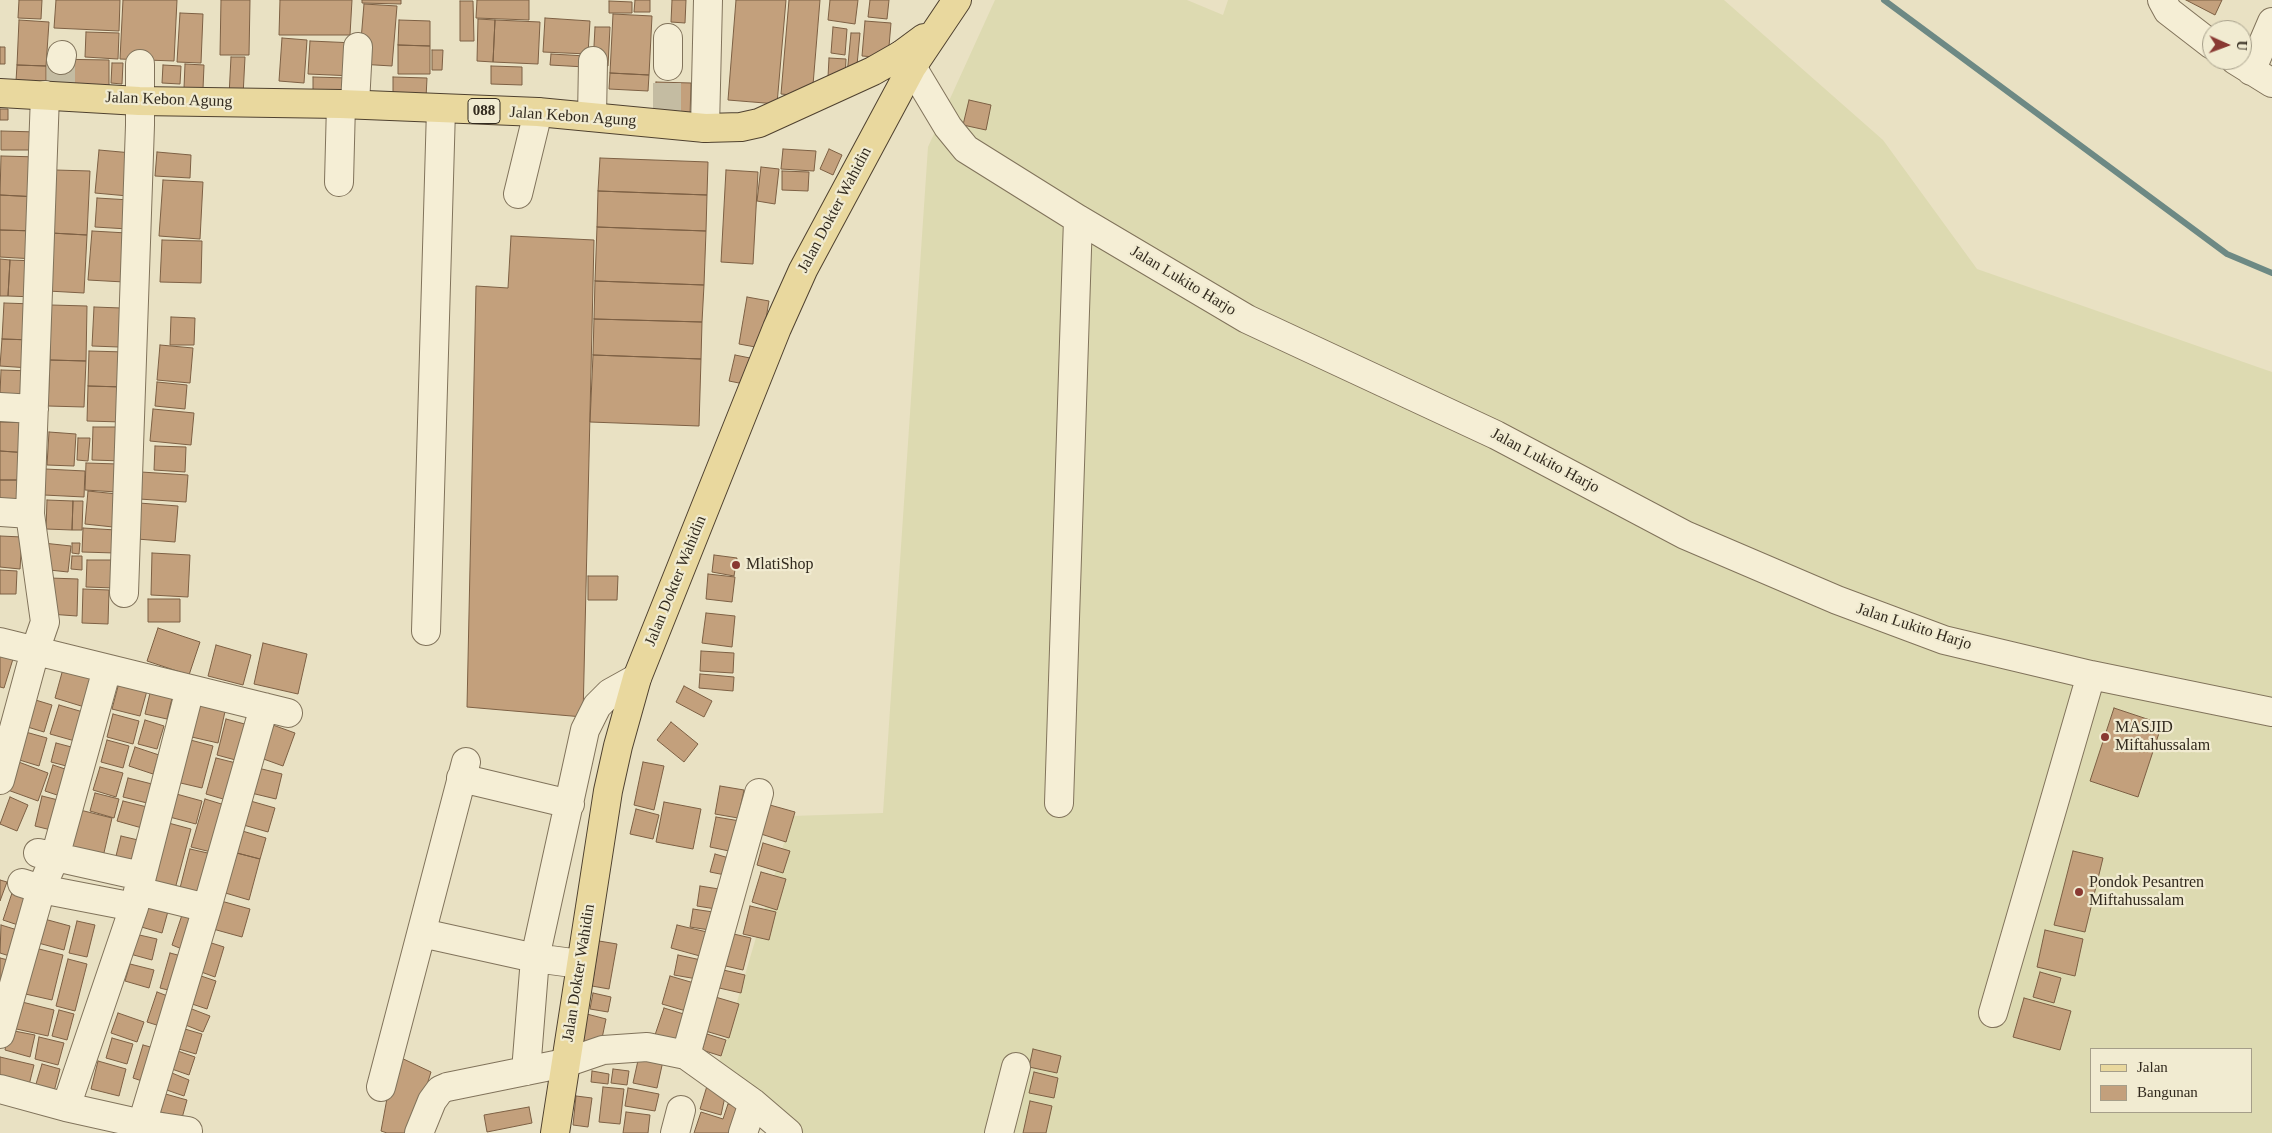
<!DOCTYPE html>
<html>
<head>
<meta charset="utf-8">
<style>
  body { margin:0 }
  #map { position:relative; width:2272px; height:1133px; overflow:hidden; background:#e9e1c3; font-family:Georgia,serif }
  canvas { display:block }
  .legend { position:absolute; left:2090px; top:1048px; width:162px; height:65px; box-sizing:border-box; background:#f1ebd1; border:1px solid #a59e89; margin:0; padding:6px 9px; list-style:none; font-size:15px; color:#322a1e }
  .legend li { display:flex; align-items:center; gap:10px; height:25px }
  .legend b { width:25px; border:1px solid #a59e89 }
  .north { position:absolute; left:2202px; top:20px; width:50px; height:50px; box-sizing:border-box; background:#f1ebd1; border:1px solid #a59e89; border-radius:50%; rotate:92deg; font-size:14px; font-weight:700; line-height:20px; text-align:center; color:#322a1e }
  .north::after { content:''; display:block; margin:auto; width:18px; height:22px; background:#893932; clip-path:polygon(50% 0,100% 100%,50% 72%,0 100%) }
</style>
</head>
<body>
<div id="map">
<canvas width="2272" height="1133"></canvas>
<ul class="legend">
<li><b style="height:6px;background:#e9d89e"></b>Jalan</li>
<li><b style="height:14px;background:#c3a07c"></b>Bangunan</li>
</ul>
<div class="north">U</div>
</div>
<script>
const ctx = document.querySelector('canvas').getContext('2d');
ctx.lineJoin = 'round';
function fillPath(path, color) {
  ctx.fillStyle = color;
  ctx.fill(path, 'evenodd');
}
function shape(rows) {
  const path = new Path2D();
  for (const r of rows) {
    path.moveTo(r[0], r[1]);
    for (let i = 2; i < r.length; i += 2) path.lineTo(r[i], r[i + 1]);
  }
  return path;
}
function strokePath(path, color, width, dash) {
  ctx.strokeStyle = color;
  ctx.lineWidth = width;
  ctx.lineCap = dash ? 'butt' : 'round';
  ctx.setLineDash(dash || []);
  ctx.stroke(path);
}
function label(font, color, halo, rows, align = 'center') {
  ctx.font = font + ' Georgia,serif';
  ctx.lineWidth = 4.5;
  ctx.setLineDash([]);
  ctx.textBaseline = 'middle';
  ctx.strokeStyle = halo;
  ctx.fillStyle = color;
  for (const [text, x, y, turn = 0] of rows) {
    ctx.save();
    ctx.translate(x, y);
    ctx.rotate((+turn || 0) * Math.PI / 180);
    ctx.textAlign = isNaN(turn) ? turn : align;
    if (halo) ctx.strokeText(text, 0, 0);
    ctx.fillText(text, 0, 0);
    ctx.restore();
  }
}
fillPath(shape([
  [995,0,1187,0,1223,15,1228,0,1724,0,1883,140,1977,269,2272,372,2272,1133,788,1133,715,1076,792,816,883,813,928,147],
  [2091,1049,2251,1049,2251,1112,2091,1112]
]), '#dddab1');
strokePath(shape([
  [1884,0,2227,254,2272,273]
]), '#6d8984', 6);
const building = shape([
  [19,0,42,0,41,19,18,18,19,0],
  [56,0,120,0,119,31,54,28,56,0],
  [123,0,177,0,174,61,120,59,123,0],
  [221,0,250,0,249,55,220,55,221,0],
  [280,0,352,0,350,35,279,35,280,0],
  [362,0,401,0,401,4,362,3,362,0],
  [477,0,529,0,529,20,476,18,477,0],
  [635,0,650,0,650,12,634,12,635,0],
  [672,0,686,0,685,23,671,22,672,0],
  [736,0,786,0,777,104,728,100,736,0],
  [789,0,820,0,812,97,781,94,789,0],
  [830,0,858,0,855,24,828,20,830,0],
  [870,0,889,0,887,19,868,17,870,0],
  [2186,0,2222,0,2215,15,2186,0],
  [460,1,473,1,474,41,460,41,460,1],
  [609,1,632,2,632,13,609,13,609,1],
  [364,4,397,6,392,66,359,64,364,4],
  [180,13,203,14,201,63,177,62,180,13],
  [613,14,652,16,649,75,610,73,613,14],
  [545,18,590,21,588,54,543,52,545,18],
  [478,19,495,20,493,62,477,61,478,19],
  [19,20,49,22,46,66,17,65,19,20],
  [399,20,430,21,430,46,398,45,399,20],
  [495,20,540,22,538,64,493,62,495,20],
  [865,21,891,23,888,58,862,56,865,21],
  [595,27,610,27,608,66,593,65,595,27],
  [833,27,847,29,845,55,831,53,833,27],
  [86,32,119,33,118,59,85,57,86,32],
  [851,33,860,33,856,76,847,75,851,33],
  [282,38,307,40,304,83,279,81,282,38],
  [310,41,355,43,354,76,308,74,310,41],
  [398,45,430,46,430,74,398,74,398,45],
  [0,47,5,47,5,64,0,64,0,47],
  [432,50,443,50,442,70,432,70,432,50],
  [551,54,586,56,585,67,550,65,551,54],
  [231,57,245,57,243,96,229,96,231,57],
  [829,58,846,59,845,78,828,77,829,58],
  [50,59,109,60,109,88,49,87,50,59],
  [112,63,123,63,122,84,111,83,112,63],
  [185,64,204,65,203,89,184,88,185,64],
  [17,65,46,66,46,82,16,81,17,65],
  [163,65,181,66,180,84,162,83,163,65],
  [491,66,522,67,522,85,491,84,491,66],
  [610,73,649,75,648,91,609,89,610,73],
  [313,77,348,78,348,98,313,98,313,77],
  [393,77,427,78,426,98,393,97,393,77],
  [656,82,691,83,690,116,655,116,656,82],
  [969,100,991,105,986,130,963,125,969,100],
  [0,109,8,109,8,120,0,120,0,109],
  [1,131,37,132,37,150,1,150,1,131],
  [783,149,816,151,814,171,781,169,783,149],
  [829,149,842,155,833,175,820,169,829,149],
  [99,150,132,153,128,196,95,193,99,150],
  [157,152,191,155,190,178,155,176,157,152],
  [1,156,39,157,38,197,0,195,1,156],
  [600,158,708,162,707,195,598,191,600,158],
  [761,167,779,169,775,204,757,201,761,167],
  [55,170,90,171,87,235,51,233,55,170],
  [726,170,758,172,753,264,721,262,726,170],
  [782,171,809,172,808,191,782,190,782,171],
  [163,180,203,182,200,239,159,236,163,180],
  [598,191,707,195,706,231,597,227,598,191],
  [0,195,38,197,36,231,0,230,0,195],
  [97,198,130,200,128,229,95,227,97,198],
  [597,227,706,231,704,285,595,281,597,227],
  [0,230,36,231,35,259,0,257,0,230],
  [92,231,127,233,124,282,88,280,92,231],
  [51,233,87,235,84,293,48,291,51,233],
  [511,236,594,240,583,717,467,707,476,286,508,288,511,236],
  [162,240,202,241,201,283,160,282,162,240],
  [0,259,10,260,8,296,0,296,0,259],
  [10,260,37,261,35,297,8,296,10,260],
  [595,281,704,285,702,322,594,319,595,281],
  [747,297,769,301,761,348,739,344,747,297],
  [4,303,34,304,32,340,2,339,4,303],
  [51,305,87,306,86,361,50,360,51,305],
  [94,307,121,308,119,347,92,346,94,307],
  [171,317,195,318,194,345,170,345,171,317],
  [594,319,702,322,701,359,593,355,594,319],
  [2,339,32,340,30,368,0,366,2,339],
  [160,345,193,348,190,383,157,380,160,345],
  [89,351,125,352,124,387,88,386,89,351],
  [593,355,701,359,699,426,590,422,593,355],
  [735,355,755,359,749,385,729,381,735,355],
  [50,360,86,361,84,407,48,406,50,360],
  [1,370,32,371,30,406,0,394,1,370],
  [157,382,187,385,185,409,155,406,157,382],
  [88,386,124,387,122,422,87,421,88,386],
  [153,409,194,413,191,445,150,441,153,409],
  [0,422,31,423,29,453,0,451,0,422],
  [93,427,124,427,123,461,92,460,93,427],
  [49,432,76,434,74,466,47,465,49,432],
  [78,438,90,438,88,461,77,460,78,438],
  [155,446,186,447,185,472,154,470,155,446],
  [0,451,29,453,27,480,0,480,0,451],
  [86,463,118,464,117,492,85,490,86,463],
  [45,469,85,471,84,497,44,495,45,469],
  [141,472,188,475,186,502,139,499,141,472],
  [0,480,27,480,25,505,0,504,0,480],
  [88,491,117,494,113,527,85,524,88,491],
  [47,500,73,501,72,530,46,529,47,500],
  [73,501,83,501,82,530,72,530,73,501],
  [139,503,178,506,175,542,137,539,139,503],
  [83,528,116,530,115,553,82,552,83,528],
  [0,536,22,537,20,569,0,567,0,536],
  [43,543,71,546,68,572,40,569,43,543],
  [72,543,80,543,79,554,72,553,72,543],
  [152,553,190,555,188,597,151,595,152,553],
  [714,555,737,558,734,576,712,572,714,555],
  [72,556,82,556,82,570,71,569,72,556],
  [87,560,115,560,115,588,86,587,87,560],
  [0,570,17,571,16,594,0,594,0,570],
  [708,574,735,577,732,602,706,599,708,574],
  [588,576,618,576,617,600,588,600,588,576],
  [50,578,78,579,77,616,49,614,50,578],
  [83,589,109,590,108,624,82,623,83,589],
  [148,599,180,599,180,622,148,622,148,599],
  [706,613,735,616,732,647,702,643,706,613],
  [158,628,200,642,189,675,147,661,158,628],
  [263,643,307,654,298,694,254,684,263,643],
  [216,645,251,655,243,685,208,676,216,645],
  [701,651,734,653,733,673,700,671,701,651],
  [0,655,13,659,4,688,0,687,0,655],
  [63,669,99,680,91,709,55,698,63,669],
  [700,674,734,677,733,691,699,688,700,674],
  [120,679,148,687,140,716,112,709,120,679],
  [684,686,712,701,704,717,676,702,684,686],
  [151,689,173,694,167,719,145,714,151,689],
  [29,698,52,705,44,732,21,725,29,698],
  [191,699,226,707,218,743,183,735,191,699],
  [59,705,83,712,75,741,50,734,59,705],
  [2114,708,2162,724,2138,797,2090,781,2114,708],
  [113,714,139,721,133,744,107,737,113,714],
  [226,719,252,726,243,762,217,755,226,719],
  [145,720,164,726,157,749,138,744,145,720],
  [671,722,698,744,684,762,657,740,671,722],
  [270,724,295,733,283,766,258,757,270,724],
  [22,731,47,738,39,766,13,758,22,731],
  [183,738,213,746,202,788,172,781,183,738],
  [107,740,129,746,123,768,101,762,107,740],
  [56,743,79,749,74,768,51,762,56,743],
  [135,747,159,755,153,774,129,766,135,747],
  [216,758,240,764,230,801,206,794,216,758],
  [16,761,48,773,38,801,5,789,16,761],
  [643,762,664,766,654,810,634,805,643,762],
  [53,765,74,772,66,798,45,791,53,765],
  [100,767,123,773,116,797,93,790,100,767],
  [254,767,282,774,276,799,247,792,254,767],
  [128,778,152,784,147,803,123,797,128,778],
  [720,786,744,790,738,818,715,814,720,786],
  [169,792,202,801,196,824,162,815,169,792],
  [95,793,119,799,114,818,90,811,95,793],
  [42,796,62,801,55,831,35,826,42,796],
  [10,797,28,805,17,831,0,824,10,797],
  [205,799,228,806,215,853,191,847,205,799],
  [247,800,275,808,268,832,240,824,247,800],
  [123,801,147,807,142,828,117,821,123,801],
  [664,802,701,809,693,849,656,842,664,802],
  [770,805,795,812,786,842,761,834,770,805],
  [636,809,659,815,653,839,630,834,636,809],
  [80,810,112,818,103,857,71,850,80,810],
  [716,817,740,821,734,852,710,847,716,817],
  [161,821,191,829,175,889,146,881,161,821],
  [239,830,266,838,260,859,233,852,239,830],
  [121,836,138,840,133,864,115,860,121,836],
  [763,843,790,851,783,873,757,865,763,843],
  [190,849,212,854,202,893,180,888,190,849],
  [2073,851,2103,858,2085,932,2054,925,2073,851],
  [233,852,260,859,249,900,222,892,233,852],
  [715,854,729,858,725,875,710,872,715,854],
  [761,872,786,879,777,910,752,902,761,872],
  [0,880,7,882,0,901,0,880],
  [700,886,719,889,716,909,697,906,700,886],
  [13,890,34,897,24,927,3,920,13,890],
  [147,897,170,904,162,933,138,926,147,897],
  [221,901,250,909,242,937,213,929,221,901],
  [750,906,776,912,769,940,743,934,750,906],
  [693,909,713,912,710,930,690,927,693,909],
  [182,915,197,920,187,951,172,945,182,915],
  [37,917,70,926,64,950,31,941,37,917],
  [77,921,95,925,87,957,69,953,77,921],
  [1,925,24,932,16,958,0,953,1,925],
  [677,925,707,932,700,956,671,948,677,925],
  [2045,930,2083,939,2075,976,2037,967,2045,930],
  [725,932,751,938,743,970,717,964,725,932],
  [135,934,157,939,152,960,130,954,135,934],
  [202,940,224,947,215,977,193,969,202,940],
  [599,941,617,944,609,989,592,986,599,941],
  [31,947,63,955,52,1000,21,993,31,947],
  [170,953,185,957,176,992,160,988,170,953],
  [678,955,701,960,697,979,674,975,678,955],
  [0,958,12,961,0,990,0,958],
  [68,959,87,964,75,1011,56,1006,68,959],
  [130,964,154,970,149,988,125,981,130,964],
  [719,969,745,975,741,993,715,987,719,969],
  [2040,972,2061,978,2054,1003,2033,997,2040,972],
  [192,973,216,981,207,1009,183,1001,192,973],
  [670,976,694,983,686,1011,662,1004,670,976],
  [157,992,173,998,163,1027,147,1022,157,992],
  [593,993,611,997,608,1012,590,1009,593,993],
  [712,996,739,1004,729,1038,702,1030,712,996],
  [2024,998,2071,1011,2060,1050,2013,1037,2024,998],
  [18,1001,54,1010,48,1036,12,1028,18,1001],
  [184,1006,210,1016,203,1032,178,1022,184,1006],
  [664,1008,687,1015,676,1051,652,1044,664,1008],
  [59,1010,74,1014,67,1040,52,1036,59,1010],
  [118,1013,144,1022,137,1042,111,1033,118,1013],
  [583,1013,606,1019,600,1048,577,1043,583,1013],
  [178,1027,202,1034,196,1054,172,1047,178,1027],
  [9,1030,35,1035,30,1057,5,1050,9,1030],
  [707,1034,726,1040,721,1056,702,1050,707,1034],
  [39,1037,64,1043,58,1065,35,1059,39,1037],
  [112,1038,133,1044,127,1064,106,1058,112,1038],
  [143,1045,158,1049,148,1083,133,1078,143,1045],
  [172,1049,195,1057,189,1075,166,1067,172,1049],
  [1033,1049,1061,1056,1057,1073,1029,1067,1033,1049],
  [395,1055,431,1072,412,1133,387,1133,381,1131,395,1055],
  [639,1056,663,1061,657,1088,633,1083,639,1056],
  [0,1057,34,1065,27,1093,0,1086,0,1057],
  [98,1061,126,1069,119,1096,91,1089,98,1061],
  [42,1064,60,1069,52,1099,33,1094,42,1064],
  [613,1069,629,1071,627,1085,611,1083,613,1069],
  [167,1071,189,1080,184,1096,161,1088,167,1071],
  [592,1071,609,1074,608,1084,591,1082,592,1071],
  [1034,1072,1058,1078,1054,1098,1029,1093,1034,1072],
  [707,1086,726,1092,721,1115,700,1109,707,1086],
  [603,1087,624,1089,620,1124,599,1122,603,1087],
  [628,1088,659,1094,655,1111,625,1106,628,1088],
  [162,1093,187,1100,182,1118,157,1111,162,1093],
  [576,1096,592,1098,588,1127,573,1125,576,1096],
  [1030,1101,1052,1106,1046,1133,1023,1133,1030,1101],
  [728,1104,744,1108,736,1133,694,1133,701,1112,723,1119,728,1104],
  [529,1107,532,1123,487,1132,484,1115,529,1107],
  [626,1112,650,1115,648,1133,623,1133,626,1112]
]);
fillPath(building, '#c3a07c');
strokePath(building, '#7d6044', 1);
strokePath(shape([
  [667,83,667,116],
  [61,87,61,60]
]), '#c4bca2', 28, [28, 14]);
const minor = shape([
  [2162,0,2168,11,2212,45],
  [901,55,912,67,948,127,966,149,1078,219,1247,319,1496,435,1685,535,1837,600,1944,640,2091,675,2272,712],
  [61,60,62,55],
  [2235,60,2272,83],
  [668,66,668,38],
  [2251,71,2272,22],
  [355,104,358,47],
  [592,117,593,61],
  [705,128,708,0],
  [339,182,341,104],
  [518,194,538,112],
  [0,407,34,409],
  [0,512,30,514],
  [124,593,140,125,140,64],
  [426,631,441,109],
  [0,642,288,713],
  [461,778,570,804],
  [0,780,35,651,45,622,30,514,45,95],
  [1059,803,1078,219],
  [38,853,141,876],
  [22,883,41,889,134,907],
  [138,891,207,908],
  [422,933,535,958,580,964],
  [1993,1013,2091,675],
  [0,1034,41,889,55,857,107,669],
  [686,1055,759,793],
  [526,1071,535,958,585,730,597,706,610,693,637,678],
  [381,1087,466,762],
  [0,1089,66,1107,142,1124,188,1131],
  [66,1107,134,907,190,689],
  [142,1124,207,908,264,707],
  [419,1133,432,1101,440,1090,447,1087,565,1063,603,1050,647,1047,686,1055,753,1103,788,1133],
  [675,1133,681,1110],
  [743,1133,753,1103],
  [999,1133,1016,1067]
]);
const major = shape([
  [0,93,139,101,341,104,538,112,705,128,741,127,759,123,873,71,901,55,924,38],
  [555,1133,608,791,618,746,637,678,777,328,803,270,912,67,957,0]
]);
strokePath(minor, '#81735b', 30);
strokePath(major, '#4f412f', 30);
strokePath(minor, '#f5eed5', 28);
strokePath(major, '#e9d89e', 28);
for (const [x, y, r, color] of [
  [736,565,5,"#893932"],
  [2105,737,5,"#893932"],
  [2079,892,5,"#893932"]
]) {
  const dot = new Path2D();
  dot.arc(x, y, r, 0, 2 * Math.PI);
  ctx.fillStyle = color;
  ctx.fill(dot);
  strokePath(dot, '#f1ebd1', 2);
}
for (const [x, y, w] of [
  [484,111,32]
]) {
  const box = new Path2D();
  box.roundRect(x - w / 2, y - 12.5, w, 25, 4);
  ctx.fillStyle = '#f1ebd1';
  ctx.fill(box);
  strokePath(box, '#322a1e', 1);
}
label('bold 15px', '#322a1e', null, [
  ["088",484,111]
]);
label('16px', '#322a1e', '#f1ebd1', [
  ["Jalan Kebon Agung",169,100,2],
  ["Jalan Kebon Agung",573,117,4],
  ["Jalan Dokter Wahidin",835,210,-62],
  ["Jalan Lukito Harjo",1183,281,31],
  ["Jalan Lukito Harjo",1545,461,28],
  ["Jalan Dokter Wahidin",676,581,-68],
  ["Jalan Lukito Harjo",1914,627,18],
  ["Jalan Dokter Wahidin",579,973,-81]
]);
label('16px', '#322a1e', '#f1ebd1', [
  ["MlatiShop",746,565],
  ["MASJID",2115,728],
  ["Miftahussalam",2115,746],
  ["Pondok Pesantren",2089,883],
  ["Miftahussalam",2089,901]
], 'left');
</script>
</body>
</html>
